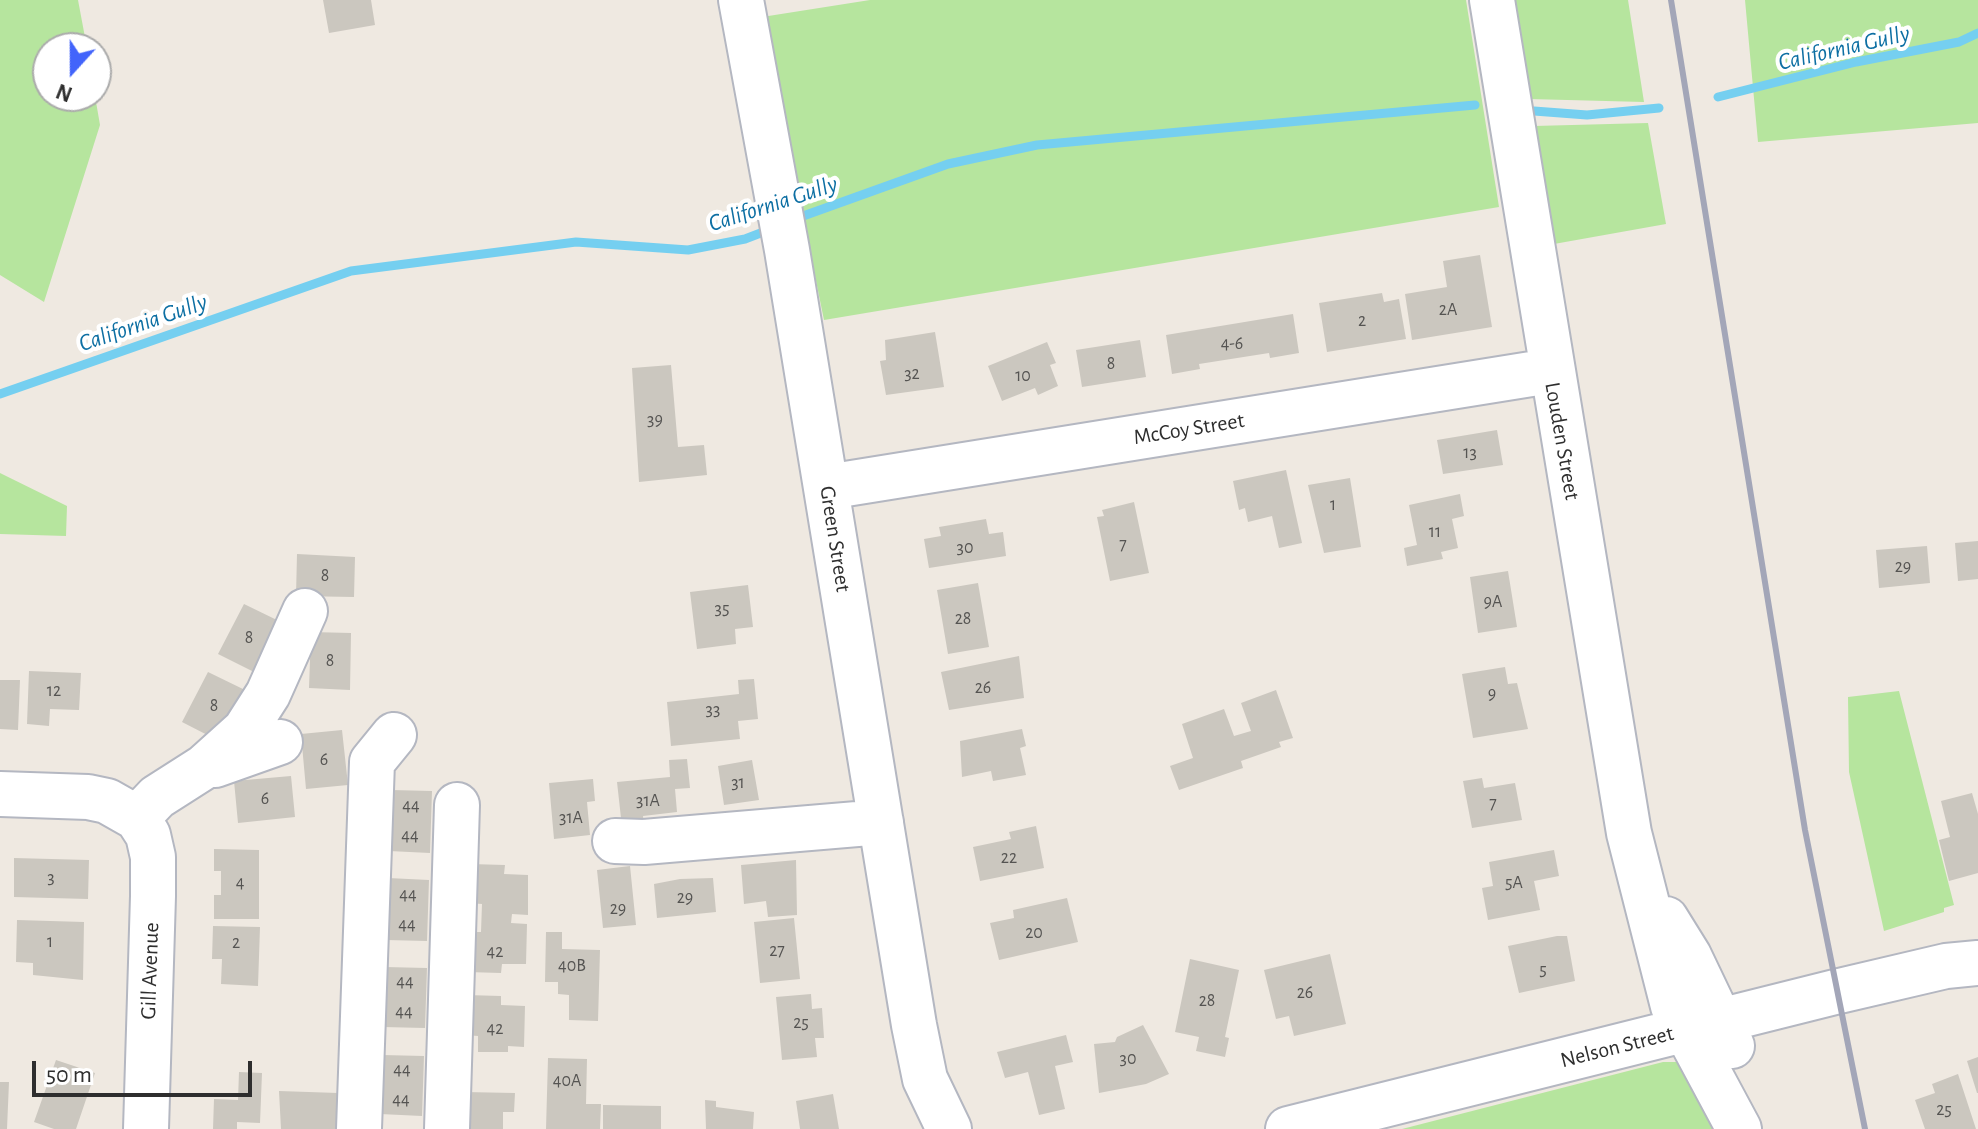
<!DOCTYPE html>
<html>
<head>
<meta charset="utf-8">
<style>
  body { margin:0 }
  #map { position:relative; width:1978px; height:1129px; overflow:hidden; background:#efe9e1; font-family:"Alegreya Sans",sans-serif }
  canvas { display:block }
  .north { position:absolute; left:32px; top:32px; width:80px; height:80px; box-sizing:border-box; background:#fff; border:2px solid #ababab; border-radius:50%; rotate:201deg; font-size:22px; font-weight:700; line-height:32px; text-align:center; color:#2e2e2e }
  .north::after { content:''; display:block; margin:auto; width:28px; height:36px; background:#4264fb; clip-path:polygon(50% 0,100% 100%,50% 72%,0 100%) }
  .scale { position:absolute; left:32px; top:1061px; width:220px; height:36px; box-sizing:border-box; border:4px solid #2e2e2e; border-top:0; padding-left:10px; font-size:24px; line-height:28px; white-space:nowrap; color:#2e2e2e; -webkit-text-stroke:6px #fff; paint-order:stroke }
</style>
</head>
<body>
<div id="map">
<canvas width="1978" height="1129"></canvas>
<div class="north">N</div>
<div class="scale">50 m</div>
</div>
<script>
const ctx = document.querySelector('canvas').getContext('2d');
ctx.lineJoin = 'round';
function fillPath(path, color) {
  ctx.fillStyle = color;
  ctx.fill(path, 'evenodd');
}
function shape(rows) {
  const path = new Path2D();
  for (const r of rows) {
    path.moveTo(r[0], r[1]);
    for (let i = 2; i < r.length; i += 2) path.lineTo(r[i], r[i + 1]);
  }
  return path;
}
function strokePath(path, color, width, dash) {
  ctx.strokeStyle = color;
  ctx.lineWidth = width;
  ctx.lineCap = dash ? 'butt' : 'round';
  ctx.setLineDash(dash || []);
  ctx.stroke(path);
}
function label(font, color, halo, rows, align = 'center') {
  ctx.font = font + ' "Alegreya Sans",sans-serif';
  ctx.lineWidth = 8;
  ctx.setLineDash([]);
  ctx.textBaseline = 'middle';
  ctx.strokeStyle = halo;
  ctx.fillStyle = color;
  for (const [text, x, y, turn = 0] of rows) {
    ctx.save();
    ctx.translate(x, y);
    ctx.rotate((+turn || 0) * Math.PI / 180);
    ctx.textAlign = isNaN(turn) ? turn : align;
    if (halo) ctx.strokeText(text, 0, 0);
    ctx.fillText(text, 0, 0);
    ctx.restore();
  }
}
fillPath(shape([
  [0,0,78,0,87,48,48,48,48,96,95,96,100,125,44,302,0,275],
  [870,0,1466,0,1499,207,824,320,762,17],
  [1512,0,1628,0,1644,102,1529,99],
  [1745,0,1978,0,1978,123,1758,142],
  [1648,123,1666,224,1554,244,1534,126],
  [0,473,67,506,66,536,0,534],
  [1899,691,1954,905,1944,908,1944,912,1884,931,1849,772,1848,697],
  [1663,1062,1678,1062,1718,1129,1402,1129]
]), '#b6e59e');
strokePath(shape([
  [1718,97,1856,62,1959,42,1978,33],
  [1534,111,1587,115,1659,108],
  [792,220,948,164,1037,145,1475,105],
  [0,394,351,271,576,242,688,250,745,239,771,229]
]), '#75cff0', 9);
fillPath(shape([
  [323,0,371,0,375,25,329,33],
  [1480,255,1492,327,1412,340,1405,294,1447,287,1443,261],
  [1382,293,1384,302,1399,299,1406,339,1327,352,1319,303],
  [1293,314,1299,353,1270,358,1269,353,1199,364,1200,369,1172,374,1166,335],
  [935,332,944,387,886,395,880,361,886,360,885,340],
  [1140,340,1146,377,1082,387,1076,350],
  [1047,342,1056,363,1050,365,1058,386,1038,395,1035,388,1002,401,988,366],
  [671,365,678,447,704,445,707,475,639,482,632,368],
  [1497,430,1503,465,1443,474,1437,440],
  [1286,470,1302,543,1279,548,1272,516,1248,522,1245,508,1239,510,1233,481],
  [1350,478,1361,547,1324,553,1308,485],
  [1460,494,1464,516,1452,519,1458,548,1441,552,1443,559,1407,566,1404,548,1417,545,1409,505],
  [1134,502,1149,573,1110,581,1097,517,1104,516,1102,510],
  [986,519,989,534,1003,532,1006,556,929,568,924,539,941,536,939,527],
  [1978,541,1978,579,1958,581,1955,543],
  [1927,546,1930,583,1879,588,1876,550],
  [297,554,355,557,354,597,296,596],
  [1508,571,1517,627,1478,633,1470,577],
  [978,583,989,647,948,654,937,590],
  [748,585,753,627,735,629,736,644,697,649,690,592],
  [244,604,281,622,254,672,218,654],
  [311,632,351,633,350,690,309,688],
  [1019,656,1024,698,949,710,941,672],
  [1505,667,1508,684,1517,683,1528,729,1473,738,1462,674],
  [29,671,81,673,79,710,50,709,49,726,27,724],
  [208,672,245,690,219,741,182,722],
  [754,679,758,719,738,721,740,739,671,746,667,702,739,694,738,680],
  [0,680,20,680,18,730,0,729],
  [1276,690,1293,738,1279,742,1281,747,1241,761,1243,768,1179,790,1170,766,1193,758,1182,724,1224,709,1234,736,1251,731,1241,703],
  [1022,729,1026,746,1020,748,1026,775,993,781,991,771,962,777,960,741],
  [342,730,348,785,306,789,301,734],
  [687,759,690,788,675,789,677,812,643,816,644,825,622,827,617,782,670,777,669,760],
  [752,760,759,800,724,805,718,766],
  [291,776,295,817,238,823,234,781],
  [1482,778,1484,788,1515,783,1522,820,1472,828,1463,781],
  [593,779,595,801,587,802,590,835,554,839,549,783],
  [391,790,432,791,430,853,389,851],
  [1972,793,1978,814,1978,873,1949,881,1939,840,1950,837,1941,801],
  [1036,826,1044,868,980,881,973,847,1011,839,1009,832],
  [214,849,259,850,259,919,214,919,214,895,221,895,221,871,214,871],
  [1554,850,1559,876,1534,881,1540,910,1488,920,1482,888,1493,886,1489,862],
  [14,858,89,860,88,899,14,897],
  [796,860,797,915,768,917,766,901,744,904,741,865],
  [470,864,505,865,504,874,528,875,528,915,512,914,511,923,527,924,526,964,502,964,501,973,467,972,468,932,481,932,482,904,469,903],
  [630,866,636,925,603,928,597,870],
  [388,878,429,880,427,941,386,940],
  [713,878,716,912,657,918,654,884,680,879],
  [1067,898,1078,942,999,960,990,923,1014,918,1013,910],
  [794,918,800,979,760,983,754,922],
  [17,920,84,922,83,980,33,975,33,963,16,962],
  [213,926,260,927,258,986,221,984,222,959,212,959],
  [546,932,562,932,562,949,600,950,598,1021,569,1020,569,995,558,994,558,982,545,982],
  [1557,936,1567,936,1575,981,1519,993,1508,946],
  [1330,954,1346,1024,1294,1036,1289,1016,1276,1019,1264,970],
  [1190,959,1239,970,1225,1037,1229,1038,1225,1057,1196,1051,1199,1037,1175,1032],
  [385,967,427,968,425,1028,383,1027],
  [811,994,812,1009,822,1008,824,1038,815,1038,817,1057,782,1060,776,997],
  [466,995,501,996,501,1005,525,1006,524,1047,508,1046,508,1052,478,1052,478,1036,465,1035],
  [1143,1025,1169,1074,1146,1084,1099,1093,1094,1044,1115,1042,1117,1037],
  [1066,1035,1073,1062,1055,1066,1065,1109,1039,1115,1028,1072,1005,1078,997,1052],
  [382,1055,424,1056,422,1116,380,1114],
  [1978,1057,1978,1093,1977,1093,1967,1061],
  [548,1058,587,1059,586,1104,601,1104,600,1129,546,1129],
  [56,1060,95,1073,76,1129,54,1129,34,1122],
  [239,1072,262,1073,260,1123,237,1122,237,1129,213,1129,214,1099,238,1100],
  [1958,1074,1976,1129,1925,1129,1915,1100,1935,1093,1932,1084],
  [0,1082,9,1082,7,1129,0,1129],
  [279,1091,338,1093,337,1129,281,1129],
  [464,1092,515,1093,514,1112,503,1112,503,1129,463,1129],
  [833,1094,839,1129,800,1129,796,1101],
  [705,1100,716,1101,716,1107,754,1112,753,1129,706,1129],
  [603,1105,661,1106,661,1129,603,1129]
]), '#cbc7bf');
const minor = shape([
  [741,0,787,250,914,1025,925,1079,949,1129],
  [1492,0,1629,833,1673,1006,1739,1129],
  [827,487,1550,371],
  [215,765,280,742],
  [0,794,88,797,107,801,137,818,148,835,153,857,153,896,146,1129],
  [137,818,157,797,204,767,245,730,268,694,305,611],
  [615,841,644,842,881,822],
  [1666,919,1689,956,1732,1046],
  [359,1129,372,762,394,735],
  [447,1129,457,805],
  [1288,1129,1835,992,1946,966,1978,963]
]);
strokePath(minor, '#b4b7c1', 48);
strokePath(minor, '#fff', 44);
strokePath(shape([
  [1671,0,1805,830,1865,1129]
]), '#a3a6b8', 6);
label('18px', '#555452', null, [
  ["2A",1448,310],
  ["2",1362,321],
  ["4-6",1232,344],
  ["8",1111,364],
  ["32",912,374],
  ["10",1023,376],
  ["39",655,420],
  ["13",1470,453],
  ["1",1333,505],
  ["11",1435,532],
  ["7",1123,545],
  ["30",965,548],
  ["29",1903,567],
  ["8",325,576],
  ["9A",1493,602],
  ["35",722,609],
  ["28",963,619],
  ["8",249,638],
  ["8",330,661],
  ["26",983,688],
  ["12",54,691],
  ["9",1492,694],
  ["8",214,706],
  ["33",713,710],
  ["6",324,760],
  ["31",738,783],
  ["6",265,799],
  ["31A",648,801],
  ["7",1493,804],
  ["44",411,806],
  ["31A",571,818],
  ["44",410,836],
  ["22",1009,858],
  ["3",51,878],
  ["4",240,883],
  ["5A",1514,883],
  ["44",408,895],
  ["29",685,898],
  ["29",618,909],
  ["44",407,925],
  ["20",1034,933],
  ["1",50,942],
  ["2",236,943],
  ["27",777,951],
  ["42",495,952],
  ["40B",572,966],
  ["5",1543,970],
  ["44",405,982],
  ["26",1305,993],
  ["28",1207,1001],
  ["44",404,1012],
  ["25",801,1023],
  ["42",495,1029],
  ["30",1128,1059],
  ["44",402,1070],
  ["40A",567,1081],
  ["44",401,1100],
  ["25",1944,1110]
]);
label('22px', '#2e2e2e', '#fff', [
  ["McCoy Street",1189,429,-9],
  ["Louden Street",1562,441,80],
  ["Green Street",835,539,81],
  ["Gill Avenue",150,971,-88],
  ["Nelson Street",1617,1047,-14]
]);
label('italic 24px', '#0d6fa3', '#fff', [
  ["California Gully",1844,48,-13],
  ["California Gully",773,204,-18],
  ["California Gully",143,323,-19]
]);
</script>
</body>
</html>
